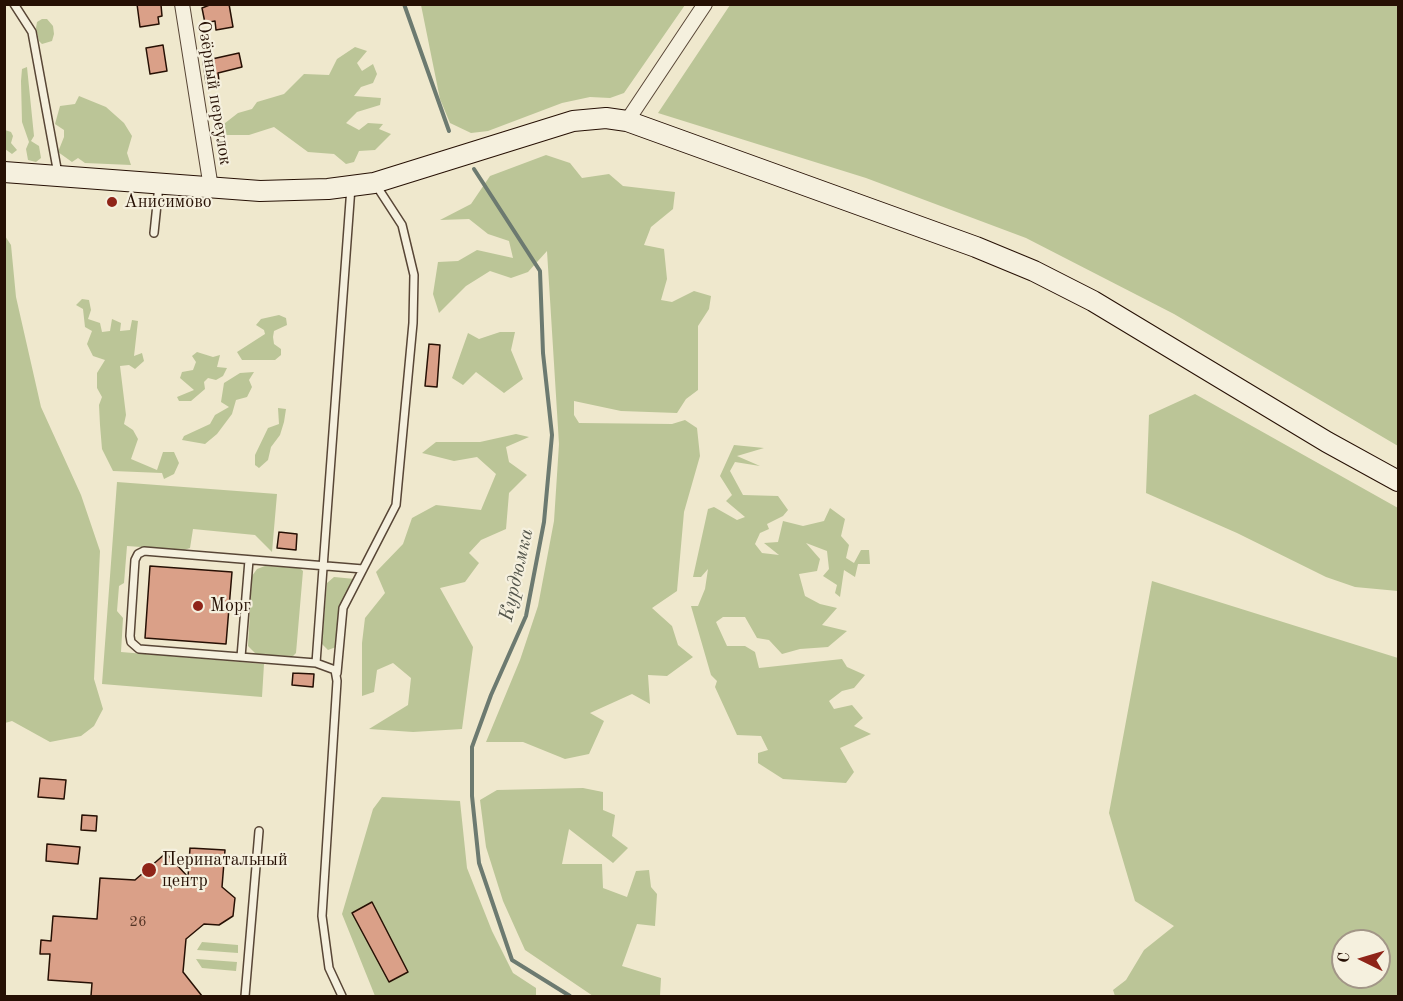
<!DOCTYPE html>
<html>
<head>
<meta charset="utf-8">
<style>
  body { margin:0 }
  #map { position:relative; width:1403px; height:1001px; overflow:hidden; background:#efe8cd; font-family:"Old Standard TT",serif }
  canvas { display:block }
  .frame { position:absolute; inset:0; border:6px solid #261004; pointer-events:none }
  .north { position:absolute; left:1331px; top:929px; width:60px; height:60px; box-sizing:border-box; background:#f5f0de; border:2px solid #a29687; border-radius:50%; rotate:275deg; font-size:16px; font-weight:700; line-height:24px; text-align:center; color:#261004 }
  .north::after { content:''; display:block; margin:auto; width:21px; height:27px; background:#8f2418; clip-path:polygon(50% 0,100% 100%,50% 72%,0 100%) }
</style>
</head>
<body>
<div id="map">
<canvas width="1403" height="1001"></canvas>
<div class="frame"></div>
<div class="north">С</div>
</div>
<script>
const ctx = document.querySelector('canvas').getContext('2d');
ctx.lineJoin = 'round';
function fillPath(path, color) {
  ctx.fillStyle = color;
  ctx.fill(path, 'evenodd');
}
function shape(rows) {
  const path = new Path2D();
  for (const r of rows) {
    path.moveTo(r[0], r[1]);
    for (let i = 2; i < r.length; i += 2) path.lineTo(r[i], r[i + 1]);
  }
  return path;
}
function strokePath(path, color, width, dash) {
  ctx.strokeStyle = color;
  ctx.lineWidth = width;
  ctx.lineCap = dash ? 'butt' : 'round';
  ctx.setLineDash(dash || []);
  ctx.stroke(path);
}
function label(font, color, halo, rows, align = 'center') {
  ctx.font = font + ' "Old Standard TT",serif';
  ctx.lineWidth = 4.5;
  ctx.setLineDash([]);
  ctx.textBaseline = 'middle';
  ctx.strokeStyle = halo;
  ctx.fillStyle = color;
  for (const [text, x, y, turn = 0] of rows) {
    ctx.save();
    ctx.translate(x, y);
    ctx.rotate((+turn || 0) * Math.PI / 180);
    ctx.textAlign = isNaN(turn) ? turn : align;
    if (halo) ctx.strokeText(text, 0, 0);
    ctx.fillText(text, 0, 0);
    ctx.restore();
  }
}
fillPath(shape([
  [421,5,421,4,685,5,624,93,610,98,590,97,562,103,488,131,471,133,450,123,440,99],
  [730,5,1398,5,1398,446,1174,314,1026,238,866,178,658,113],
  [42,19,47,19,53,26,54,34,52,41,42,44,39,41,36,28,37,22],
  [355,47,367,51,357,63,362,71,373,64,377,74,373,83,361,87,354,96,381,98,380,105,357,112,346,123,359,130,368,123,383,124,379,129,391,134,375,150,359,151,354,162,346,164,334,154,308,152,274,127,249,135,223,135,220,127,238,113,252,109,257,102,284,94,304,74,329,75,337,59],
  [27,67,34,136,31,141,39,146,41,158,36,162,28,160,26,149,29,142,22,122,21,81,22,69],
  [79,96,106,107,124,123,132,136,127,153,131,165,85,163,78,158,72,162,58,152,64,137,64,130,55,124,60,106,75,104],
  [5,130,11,132,13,136,11,143,17,150,12,154,5,149],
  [546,155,570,163,582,178,609,174,623,186,675,192,673,209,651,227,644,245,664,249,667,279,661,300,672,302,694,291,711,296,709,309,698,326,698,390,686,399,677,413,621,411,574,401,574,415,579,423,672,424,685,420,697,428,700,456,684,512,677,591,652,608,672,626,678,645,693,657,667,676,648,675,650,704,632,694,590,713,604,721,589,754,565,759,523,742,486,742,520,660,538,606,554,521,559,444,547,251,528,272,511,278,490,271,466,286,439,313,433,294,438,262,458,261,477,250,513,258,509,241,488,234,469,219,440,220,471,204,490,176],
  [5,236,11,245,16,297,41,407,81,495,100,551,94,679,103,709,94,726,81,736,50,742,12,721,5,723],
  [82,299,89,300,91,310,88,319,100,323,102,332,110,331,112,319,121,323,120,331,130,330,132,320,138,321,134,356,142,353,144,361,135,369,129,365,120,366,126,415,124,424,133,430,138,439,131,459,157,470,163,452,174,452,179,463,174,474,164,479,162,473,113,471,102,449,100,425,99,405,102,397,97,388,97,373,105,360,93,356,87,344,92,331,85,327,83,309,76,305],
  [279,315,286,318,287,325,274,331,273,337,274,344,281,349,281,355,275,360,242,360,237,352,265,334,264,330,256,325,261,319],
  [500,332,515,332,511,350,523,379,504,393,476,372,463,385,452,378,468,333,479,339],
  [197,352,213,357,220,355,217,367,227,368,223,376,216,380,208,378,204,382,205,389,191,401,179,401,177,397,194,390,180,378,182,372,193,370,196,362,192,356],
  [254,372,249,380,252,387,247,397,236,400,232,414,217,434,205,444,182,440,184,436,210,424,215,415,229,407,221,402,224,383,240,373],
  [1195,394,1398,508,1398,591,1355,587,1326,577,1237,533,1146,493,1149,415],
  [278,408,286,409,284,422,280,435,271,447,268,460,259,468,255,465,255,455,268,428,279,424],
  [516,434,529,437,506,447,509,462,527,475,509,493,506,529,481,540,469,553,479,563,465,582,440,588,473,647,462,729,413,732,369,729,408,705,411,678,393,663,377,670,374,692,362,696,362,643,365,618,385,593,376,572,403,544,412,518,436,505,481,510,496,474,477,457,454,461,422,453,436,442,480,442],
  [734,445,764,448,737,456,760,466,735,462,730,471,743,495,778,496,788,510,783,516,767,524,769,529,760,533,755,544,762,553,779,555,764,543,778,542,783,521,803,526,824,521,830,508,845,519,841,536,849,545,846,558,854,563,861,550,869,550,870,564,858,564,855,577,844,570,840,597,835,593,837,585,823,576,829,569,827,551,806,543,820,559,817,571,799,574,805,596,820,604,837,608,822,625,847,631,828,647,800,649,782,654,769,640,757,638,745,617,723,617,716,622,727,646,745,646,755,652,759,668,842,659,847,667,865,675,854,688,842,691,829,701,834,709,852,705,863,718,854,726,871,734,840,748,854,772,846,783,783,779,758,763,758,753,768,750,761,736,737,735,715,687,717,681,711,675,691,606,698,606,705,589,708,569,701,577,693,577,708,509,714,507,737,520,745,517,726,501,732,495,720,476],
  [117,482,277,494,272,552,255,535,193,529,190,548,184,550,127,546,124,583,119,586,117,611,123,618,121,652,264,664,262,697,102,684],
  [265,566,300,568,303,571,296,653,293,656,257,655,248,646,252,576,257,569],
  [334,577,355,579,339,608,336,647,328,650,322,644,327,583],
  [1152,581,1398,658,1398,996,1115,996,1113,990,1126,980,1144,950,1174,926,1135,901,1109,813],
  [1343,941,1379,941,1379,977,1343,977],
  [583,788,603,792,603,810,615,815,612,836,628,848,613,863,569,829,562,864,602,864,603,888,627,897,636,871,649,870,651,887,657,894,655,926,637,924,622,966,661,978,660,996,593,996,525,950,503,901,486,847,480,800,497,790],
  [382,797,460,801,467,868,492,931,513,973,536,988,536,996,375,996,342,914,373,809],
  [202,942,238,945,238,953,197,950],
  [196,959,237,962,236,971,202,968]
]), '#bbc597');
strokePath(shape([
  [404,4,449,131],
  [474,169,540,271,543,353,552,435,544,522,526,616,491,695,472,747,472,796,479,863,512,960,570,996]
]), '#6c7a70', 4);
const building = shape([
  [137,4,161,5,162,16,158,17,159,24,140,27,137,4],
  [212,4,229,4,233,27,216,30,215,21,205,23,202,8,212,4],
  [163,45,167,71,150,74,146,48,163,45],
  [239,53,242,67,218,73,219,81,206,83,203,61,239,53],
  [429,344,440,345,437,387,425,386,429,344],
  [279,532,297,534,296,550,277,548,279,532],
  [150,566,232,572,226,644,145,638,150,566],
  [293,673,314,674,313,687,292,685,293,673],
  [40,778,66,780,64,799,38,797,40,778],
  [82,815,97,816,96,831,81,830,82,815],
  [47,844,80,847,78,864,46,861,47,844],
  [190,848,225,850,222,887,235,898,233,916,219,925,204,924,186,939,183,972,202,996,91,996,92,983,48,980,50,954,40,954,41,940,51,941,53,916,97,919,100,878,135,880,166,853,188,877,190,848],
  [372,902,408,972,389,982,352,913,372,902]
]);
fillPath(building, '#daa088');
strokePath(building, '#261004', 1.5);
const lane = shape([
  [14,4,32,32,58,174],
  [154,233,159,185],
  [241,657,249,560],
  [316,663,351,187],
  [337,673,343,608,396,505,413,323,414,275,402,225,376,185],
  [245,996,259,831],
  [342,996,329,968,322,916,337,681,335,670,316,663,139,649,131,642,130,636,135,560,138,554,144,551,363,569]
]);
const street = shape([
  [182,4,211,188],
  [627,121,705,4]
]);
const secondary = shape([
  [4,172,260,191,328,189,374,183,573,121,606,118,627,121,976,247,1034,271,1093,301,1327,442,1398,481]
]);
strokePath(lane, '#584636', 10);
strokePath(street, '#584636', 16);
strokePath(secondary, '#261004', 22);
strokePath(lane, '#f5f0de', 7);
strokePath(street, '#f5f0de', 14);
strokePath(secondary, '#f5f0de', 20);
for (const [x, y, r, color] of [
  [112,202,6,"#8f2418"],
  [198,606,6,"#8f2418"],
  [149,870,8,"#8f2418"]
]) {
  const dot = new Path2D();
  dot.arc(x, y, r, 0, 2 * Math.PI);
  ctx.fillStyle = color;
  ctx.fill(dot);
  strokePath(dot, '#f5f0de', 2);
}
label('15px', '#533425', null, [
  ["26",138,922]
]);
label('18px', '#261004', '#f5f0de', [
  ["Озёрный переулок",214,93,81]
]);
label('18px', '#261004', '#f5f0de', [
  ["Анисимово",124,202],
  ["Морг",210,606],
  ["Перинатальный",162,860],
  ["центр",162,881]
], 'left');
label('italic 20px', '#54564c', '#f5f0de', [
  ["Курдюмка",517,575,-77]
]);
</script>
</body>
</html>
